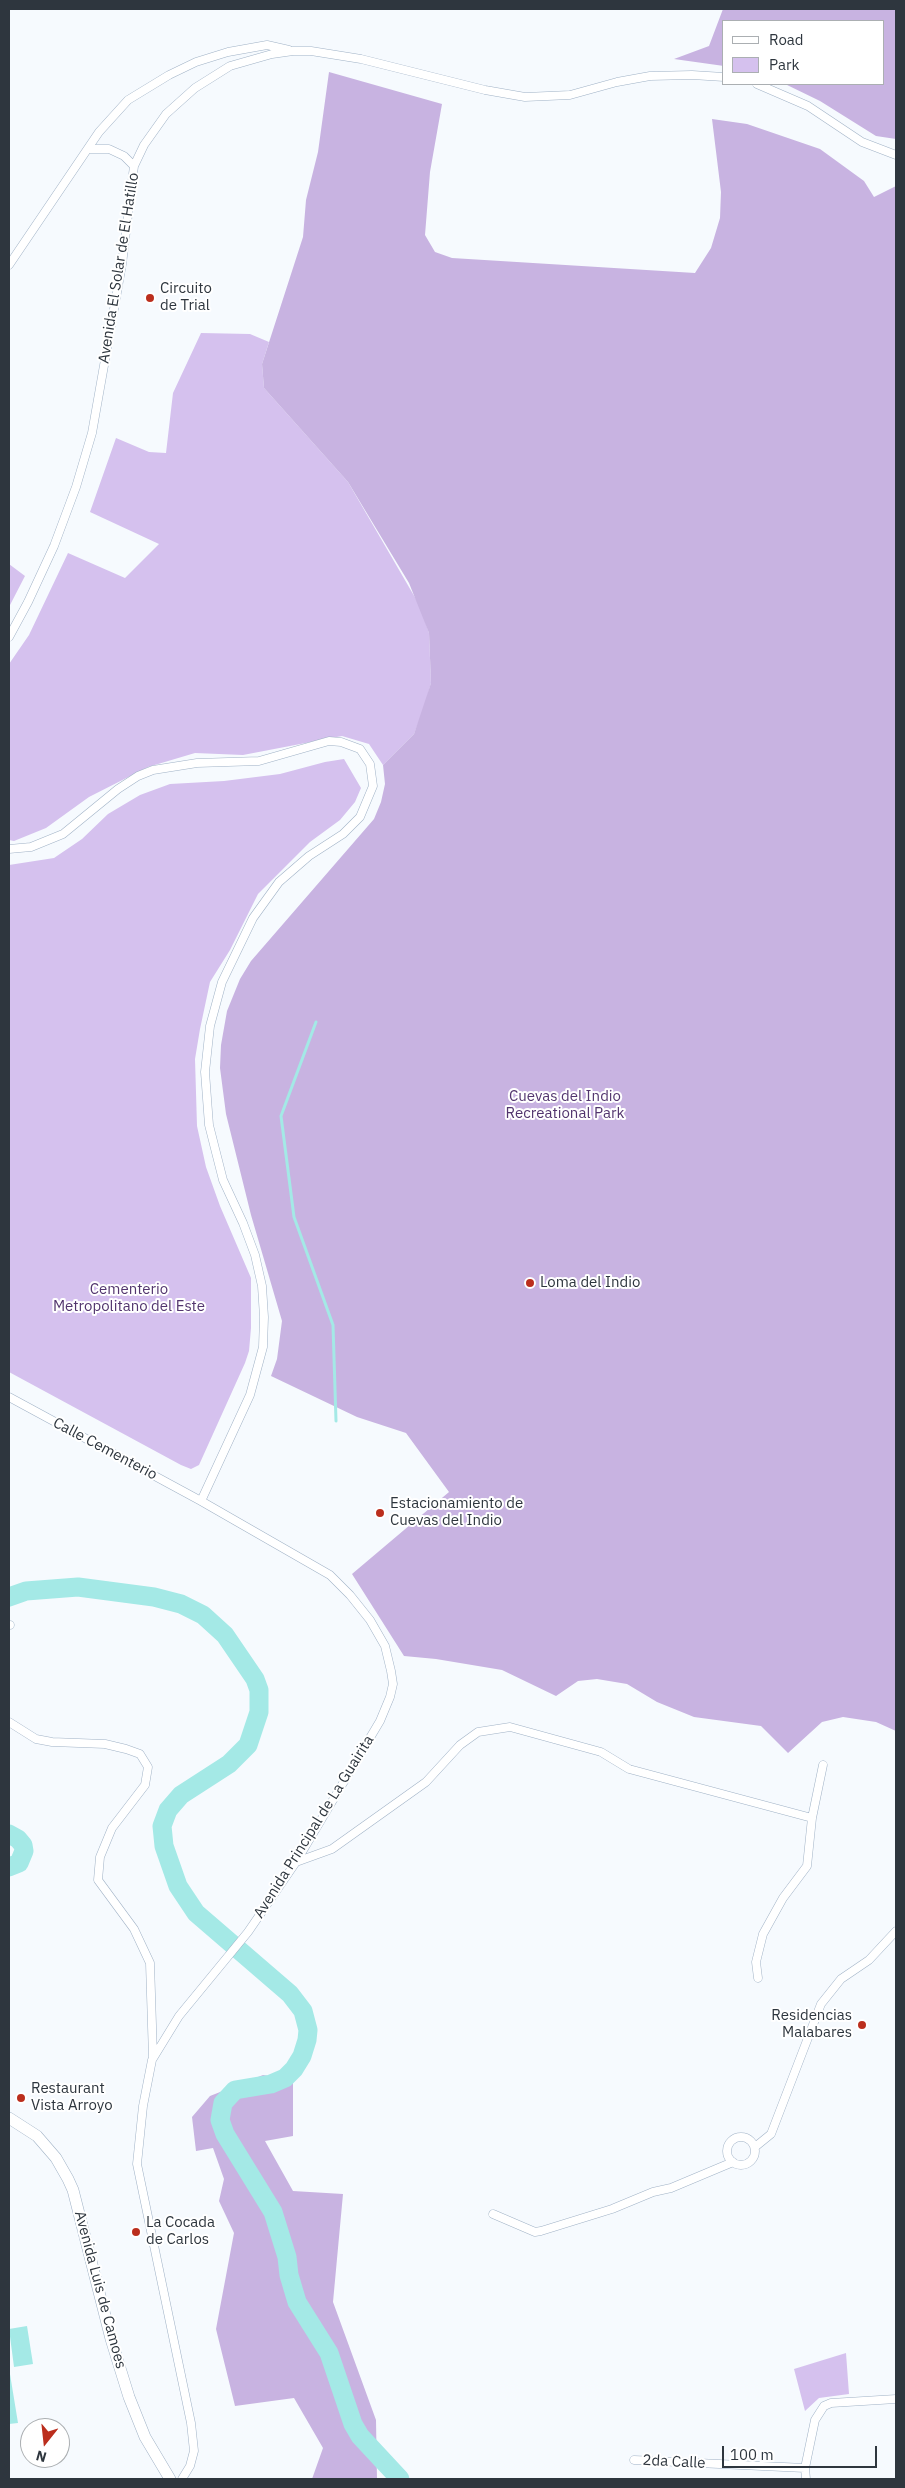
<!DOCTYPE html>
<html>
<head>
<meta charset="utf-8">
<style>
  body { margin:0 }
  #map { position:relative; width:905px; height:2488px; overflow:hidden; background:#f6fafe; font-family:"IBM Plex Sans",sans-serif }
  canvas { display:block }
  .frame { position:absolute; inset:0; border:10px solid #2e363e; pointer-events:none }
  .legend { position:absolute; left:722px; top:20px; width:162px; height:65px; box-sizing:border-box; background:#fff; border:1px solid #abafb2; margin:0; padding:6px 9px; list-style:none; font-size:15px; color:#2e363e }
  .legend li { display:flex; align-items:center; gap:10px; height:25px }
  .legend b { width:25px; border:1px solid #abafb2 }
  .north { position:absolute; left:20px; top:2418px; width:50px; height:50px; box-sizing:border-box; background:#fff; border:1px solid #abafb2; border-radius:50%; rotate:196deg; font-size:14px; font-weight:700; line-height:20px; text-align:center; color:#2e363e }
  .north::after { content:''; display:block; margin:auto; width:18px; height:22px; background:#bb2e1d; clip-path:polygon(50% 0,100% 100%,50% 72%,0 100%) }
  .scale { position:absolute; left:722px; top:2446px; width:155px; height:22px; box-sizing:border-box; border:2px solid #2e363e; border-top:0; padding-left:6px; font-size:15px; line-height:18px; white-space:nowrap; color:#2e363e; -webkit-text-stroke:4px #fff; paint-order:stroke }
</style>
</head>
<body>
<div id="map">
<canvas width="905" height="2488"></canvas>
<div class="frame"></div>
<ul class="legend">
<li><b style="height:6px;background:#fff"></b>Road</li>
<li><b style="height:14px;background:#d5c1ee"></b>Park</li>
</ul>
<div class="north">N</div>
<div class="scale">100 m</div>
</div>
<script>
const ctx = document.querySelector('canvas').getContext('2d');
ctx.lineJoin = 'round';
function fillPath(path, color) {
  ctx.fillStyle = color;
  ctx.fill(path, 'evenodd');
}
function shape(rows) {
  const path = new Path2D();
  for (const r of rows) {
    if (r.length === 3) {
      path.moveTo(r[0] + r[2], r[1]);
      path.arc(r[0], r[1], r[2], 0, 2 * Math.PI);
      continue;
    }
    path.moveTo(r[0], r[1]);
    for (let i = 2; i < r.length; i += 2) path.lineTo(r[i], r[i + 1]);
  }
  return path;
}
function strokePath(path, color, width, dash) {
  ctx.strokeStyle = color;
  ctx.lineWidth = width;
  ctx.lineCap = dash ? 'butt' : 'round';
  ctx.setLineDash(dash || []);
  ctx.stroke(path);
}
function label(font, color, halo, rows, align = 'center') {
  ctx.font = font + ' "IBM Plex Sans",sans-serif';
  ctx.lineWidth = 4;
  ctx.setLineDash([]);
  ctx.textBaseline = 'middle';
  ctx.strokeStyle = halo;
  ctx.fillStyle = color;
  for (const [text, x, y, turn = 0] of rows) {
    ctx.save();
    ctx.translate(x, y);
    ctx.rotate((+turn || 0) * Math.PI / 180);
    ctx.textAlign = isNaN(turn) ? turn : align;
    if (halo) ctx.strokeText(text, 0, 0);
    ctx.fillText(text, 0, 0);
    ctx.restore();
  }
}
fillPath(shape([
  [201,333,250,334,269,342,262,364,264,388,348,482,420,606,429,633,431,683,424,708,414,734,383,765,369,744,342,736,243,755,195,753,148,767,89,797,46,828,14,841,9,840,9,664,29,635,68,553,125,578,159,544,90,512,116,438,149,452,166,453,173,393],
  [9,564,25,576,9,607],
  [344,759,361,788,355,802,340,820,310,842,258,894,230,950,210,982,200,1029,195,1059,197,1126,206,1167,220,1206,251,1278,251,1328,249,1351,245,1363,199,1465,191,1469,181,1465,9,1372,9,865,54,858,82,839,108,814,140,795,170,784,224,781,280,774,325,762],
  [846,2353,849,2394,819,2398,805,2411,794,2369]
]), '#d5c1ee');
fillPath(shape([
  [723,9,896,9,896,139,876,136,820,101,785,84,884,84,884,21,724,21,724,66,674,59,709,46],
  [329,72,442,104,430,172,425,235,435,252,452,258,695,273,711,248,720,218,721,192,712,119,747,124,820,149,864,181,874,197,896,186,896,1731,876,1722,843,1717,822,1722,788,1753,761,1726,694,1717,657,1702,627,1684,597,1679,578,1681,556,1696,502,1670,436,1659,404,1656,352,1574,449,1492,406,1433,357,1417,271,1376,277,1359,282,1321,251,1215,226,1114,220,1068,221,1045,227,1011,240,979,251,961,374,819,381,802,385,784,383,765,414,734,431,683,429,633,409,583,348,482,264,388,262,364,303,237,306,200,318,152],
  [263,2075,293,2080,293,2136,265,2141,293,2191,343,2194,333,2302,376,2420,377,2479,312,2479,323,2448,294,2398,235,2406,216,2329,234,2233,219,2201,224,2179,213,2148,196,2151,192,2117,210,2096]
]), '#c8b3e1');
fillPath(shape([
  [27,2326,33,2364,14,2367,9,2329],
  [9,2368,18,2423,9,2424]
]), '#a4e9e6');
strokePath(shape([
  [316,1022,281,1116,294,1217,333,1325,336,1421]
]), '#a4e9e6', 3);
strokePath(shape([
  [9,1597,26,1591,78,1587,154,1597,181,1604,203,1615,225,1635,255,1679,259,1690,259,1712,248,1745,229,1764,181,1795,168,1810,162,1826,164,1846,178,1886,196,1913,290,1994,303,2011,308,2030,307,2040,302,2056,294,2069,285,2078,271,2084,235,2090,223,2103,220,2120,225,2134,273,2212,287,2257,289,2275,297,2302,329,2353,353,2424,360,2436,400,2479],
  [9,1834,18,1839,23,1845,24,1851,19,1863,9,1867]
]), '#a4e9e6', 19);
const street = shape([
  [757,84,808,106,862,142,896,155],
  [89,149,109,149,124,156,134,166],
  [9,265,99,132,128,100,169,75,196,62,228,52,267,45,289,50],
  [9,637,28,602,54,546,76,487,92,433,122,264,134,166,144,145,166,114,195,88,230,66,272,54,293,51,311,51,361,59,485,90,525,97,570,95,617,82,650,76,692,75,724,77],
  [9,849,31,847,63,834,118,789,138,776,153,770,197,763,259,761,329,741,341,742,360,749,370,764,373,786,360,817,343,834,309,856,279,882,253,918,222,982,210,1026,205,1072,209,1125,223,1180,243,1223,255,1255,262,1286,264,1317,263,1347,250,1395,201,1501],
  [9,1397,201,1501,330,1575,350,1595,370,1620,385,1646,391,1671,393,1684,390,1697,380,1721,296,1862,248,1932,179,2016,152,2060,143,2106,137,2164,191,2423,194,2451,190,2466,182,2479],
  [9,1625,10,1625],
  [9,1722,36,1739,52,1742,105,1744,126,1749,140,1754,148,1767,145,1785,112,1828,100,1857,98,1880,134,1929,150,1963,153,2057],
  [296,1862,332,1849,426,1782,460,1745,478,1732,510,1727,601,1752,629,1769,812,1818],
  [758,1978,756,1962,763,1934,783,1898,807,1866,812,1818,823,1765],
  [741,2151,14],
  [755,2147,771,2134,821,2004,841,1979,869,1960,896,1931],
  [493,2214,535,2232,541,2231,612,2209,653,2192,671,2188,733,2162],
  [634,2460,805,2468],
  [806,2479,805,2468,815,2420,824,2406,831,2403,896,2399]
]);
const secondary = shape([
  [9,2118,37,2136,56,2158,68,2179,73,2190,111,2339,129,2397,145,2437,170,2479]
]);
strokePath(street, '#a0b2c6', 9);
strokePath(secondary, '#a0b2c6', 12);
strokePath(street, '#fff', 8);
strokePath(secondary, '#fff', 11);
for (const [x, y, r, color] of [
  [150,298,5,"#bb2e1d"],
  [530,1283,5,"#bb2e1d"],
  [380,1513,5,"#bb2e1d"],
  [862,2025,5,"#bb2e1d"],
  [21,2098,5,"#bb2e1d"],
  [136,2232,5,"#bb2e1d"]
]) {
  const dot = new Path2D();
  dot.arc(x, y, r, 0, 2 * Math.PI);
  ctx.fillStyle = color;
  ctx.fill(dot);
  strokePath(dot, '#fff', 2);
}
label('15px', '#2e363e', '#fff', [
  ["Avenida El Solar de El Hatillo",119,268,-81],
  ["Calle Cementerio",105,1449,28],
  ["Avenida Principal de La Guairita",314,1827,-58],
  ["Avenida Luis de Camoes",100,2290,75],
  ["2da Calle",674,2462,3]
]);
label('15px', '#2e363e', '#fff', [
  ["Circuito",160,289],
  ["de Trial",160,306],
  ["Loma del Indio",540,1283],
  ["Estacionamiento de",390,1504],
  ["Cuevas del Indio",390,1521],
  ["Residencias",852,2016,"right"],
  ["Malabares",852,2033,"right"],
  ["Restaurant",31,2089],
  ["Vista Arroyo",31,2106],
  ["La Cocada",146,2223],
  ["de Carlos",146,2240]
], 'left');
label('15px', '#52356e', '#fff', [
  ["Cuevas del Indio",565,1097],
  ["Recreational Park",565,1114],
  ["Cementerio",129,1290],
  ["Metropolitano del Este",129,1307]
]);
</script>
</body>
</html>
